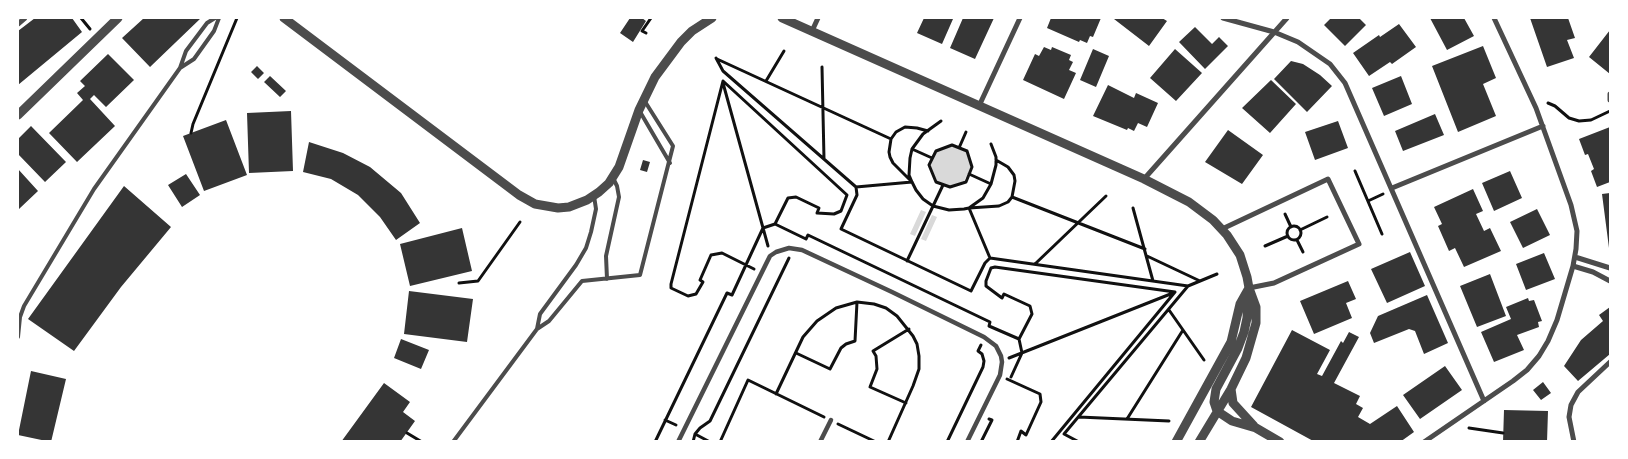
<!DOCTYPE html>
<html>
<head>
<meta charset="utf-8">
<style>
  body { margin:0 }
  #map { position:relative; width:1628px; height:459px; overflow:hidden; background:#fff; font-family:"Libre Baskerville",serif }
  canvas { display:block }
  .frame { position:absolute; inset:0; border:19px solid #fff; pointer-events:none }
</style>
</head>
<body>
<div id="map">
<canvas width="1628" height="459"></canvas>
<div class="frame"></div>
</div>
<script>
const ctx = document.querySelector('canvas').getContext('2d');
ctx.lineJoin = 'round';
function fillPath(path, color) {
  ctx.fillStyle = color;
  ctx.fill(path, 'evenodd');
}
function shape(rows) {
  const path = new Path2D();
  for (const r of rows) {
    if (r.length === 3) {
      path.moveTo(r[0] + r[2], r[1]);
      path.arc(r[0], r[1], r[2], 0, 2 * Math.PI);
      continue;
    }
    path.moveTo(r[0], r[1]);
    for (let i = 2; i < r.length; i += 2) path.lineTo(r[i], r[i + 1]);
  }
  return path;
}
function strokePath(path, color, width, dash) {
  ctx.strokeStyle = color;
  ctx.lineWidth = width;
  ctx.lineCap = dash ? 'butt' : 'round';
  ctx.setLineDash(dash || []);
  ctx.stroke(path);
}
fillPath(shape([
  [952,146,966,152,971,167,964,181,950,186,937,181,930,166,937,152],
  [921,210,926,212,915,236,910,234],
  [932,215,937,217,926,241,921,239]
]), '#d9d9d9');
fillPath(shape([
  [35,18,72,18,82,32,18,85,18,31],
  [144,18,201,18,150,67,122,38],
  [630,18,642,18,646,21,633,42,620,33],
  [924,18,953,19,942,44,917,33],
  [963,18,994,18,975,59,950,48],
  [1051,18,1101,18,1093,37,1090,36,1087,43,1080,40,1079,42,1047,28],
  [1115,18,1162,18,1167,21,1149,46,1114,19],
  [1331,18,1359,18,1366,25,1345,46,1324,25],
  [1430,18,1464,18,1474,36,1447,50],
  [1530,18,1568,18,1575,38,1567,40,1574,58,1547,67],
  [1399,24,1416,47,1392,64,1390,62,1369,76,1353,53,1379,35,1380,37],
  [1195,27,1212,44,1219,37,1228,46,1205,69,1179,42],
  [1610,30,1610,74,1589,57],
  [1483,46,1496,78,1483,84,1496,116,1458,132,1432,66],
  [1044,47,1051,50,1052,47,1071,55,1069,60,1073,62,1069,70,1076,73,1064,99,1023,80,1035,54,1039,56],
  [1093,49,1109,56,1096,87,1080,80],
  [1175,49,1202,73,1176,101,1150,78],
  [108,54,134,80,106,107,94,95,90,99,115,126,77,162,49,133,83,100,77,93,85,86,80,81],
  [1291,61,1303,64,1320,75,1332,86,1307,112,1274,79],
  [257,66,264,73,258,79,251,72],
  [270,76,286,91,280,97,264,82],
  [1401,76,1412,104,1384,116,1372,88],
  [1271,80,1296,104,1270,133,1242,108],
  [1108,85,1134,98,1136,93,1158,103,1147,127,1138,123,1134,131,1128,128,1127,130,1093,116],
  [291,111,293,171,249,173,247,113],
  [1435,114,1444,135,1403,151,1395,131],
  [226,120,247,175,204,191,183,136],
  [1338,121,1348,148,1315,160,1305,132],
  [31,126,66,162,45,182,18,154,18,139],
  [1610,127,1610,182,1597,187,1591,171,1594,169,1588,154,1585,155,1579,139],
  [1228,130,1263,155,1242,184,1205,162],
  [309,142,343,153,370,167,401,193,420,223,396,240,380,217,358,195,331,179,303,172],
  [643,160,650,162,647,172,640,170],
  [18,169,38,191,19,209,18,207],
  [1510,171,1522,198,1494,211,1482,183],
  [186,174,200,195,182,207,168,185],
  [124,186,171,227,121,287,74,351,28,319],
  [1473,189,1483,211,1476,214,1484,231,1490,228,1501,251,1464,267,1455,248,1449,251,1438,226,1442,224,1434,207],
  [1610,193,1610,248,1609,248,1602,194],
  [1537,209,1550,235,1523,248,1510,222],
  [462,228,472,271,410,286,400,244],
  [1410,252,1425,286,1387,303,1371,269],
  [1544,253,1555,279,1526,290,1516,264],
  [1490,274,1506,316,1477,327,1460,286],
  [1348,281,1356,299,1346,303,1352,318,1314,334,1300,301],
  [409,291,473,299,467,342,404,334],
  [1427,295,1448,343,1424,354,1415,331,1409,329,1374,343,1370,333,1378,316],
  [1528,298,1529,301,1534,300,1542,321,1538,322,1539,327,1517,335,1524,350,1494,362,1481,332,1511,319,1506,307],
  [1610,307,1610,354,1578,381,1564,366,1581,340,1603,321,1599,315],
  [1292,330,1330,350,1317,374,1322,376,1341,341,1343,343,1349,332,1359,337,1334,383,1360,396,1356,404,1363,408,1358,417,1370,424,1397,406,1414,432,1400,442,1315,442,1251,407],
  [401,339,429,350,421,369,394,358],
  [1445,366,1462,390,1420,419,1403,395],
  [31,371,66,379,51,442,18,435],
  [1543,382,1551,393,1541,400,1533,390],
  [384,383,410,402,403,412,415,421,400,442,341,442],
  [1504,410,1548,411,1547,442,1503,442]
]), '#353535');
strokePath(shape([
  [81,18,90,29],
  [646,33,642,31,651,18],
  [716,58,723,71,856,187,857,195,841,229,971,291,985,263,990,258,1188,286,1217,274],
  [717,59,891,139],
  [822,67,824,159],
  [766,81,784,51],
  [723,83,768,246],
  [1548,103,1555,106,1569,118,1579,121,1591,120,1610,111],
  [941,121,923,134,912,149,910,158,909,175,912,182,916,190,923,199,933,206,949,210,964,209,969,208,983,198,991,184,996,165,996,157,991,144],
  [191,133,193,124,237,18],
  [952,145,967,151,972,167,966,182,950,187,936,182,929,165,936,151,952,145],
  [959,148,966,132],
  [912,149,932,158],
  [1355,171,1382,234],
  [969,174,991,184],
  [910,180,893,163,890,157,889,152,891,139,896,132,905,127,917,128,928,131],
  [856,187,912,182],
  [1012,197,1145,249],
  [1368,201,1383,194],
  [1133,208,1153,281],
  [1285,214,1291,227],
  [1294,233,7],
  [1300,230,1327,217],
  [1297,240,1303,252],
  [1265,246,1288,236],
  [1147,256,1200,281],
  [990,258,969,208,999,206,1008,202,1012,197,1015,181,1014,175,1008,167,996,160],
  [907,261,943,185],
  [1035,264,1106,196],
  [754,269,722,253,711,255,700,280,703,282,696,294,688,296,671,288,671,284,723,81,847,195,841,211,834,214,817,213,819,208,796,197,788,198,775,224],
  [459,283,478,281,520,222],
  [1169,310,1204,360],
  [796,353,830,369,841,348,846,344,855,341,857,302],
  [1009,358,1173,293],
  [1011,377,1022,353,1019,339,1032,314,1030,306,1004,294,1002,298,986,286,986,281,991,268,995,267,1175,292,1051,442],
  [1007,379,1040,394,1041,402,1026,435,1021,431,1017,442],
  [776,394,803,337,817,321,836,308,857,302,874,304,886,308,897,316,913,336,917,344,919,356,919,369,913,386,888,442],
  [906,403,870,387,877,369,876,356,873,351,909,329],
  [1079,417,1169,421],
  [1127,419,1183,330],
  [665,420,676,425],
  [838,424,876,442],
  [1469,428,1503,433],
  [407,433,422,442],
  [695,434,710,442],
  [655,442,727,293,732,295,763,228,775,224,806,239,808,235,990,322,989,326,1019,339],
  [693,442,695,434,700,428,710,421,789,258],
  [720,442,748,380,824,417],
  [947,442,983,367,984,361,982,354,978,351,981,345],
  [981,442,992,420,989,419],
  [1079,442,1064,434,1188,286]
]), '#111', 3);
strokePath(shape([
  [180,68,194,59,214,31,219,18],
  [639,110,670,163],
  [607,279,606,256,619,197,617,186,613,178],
  [537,329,540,314,576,265,586,248,591,232,596,209,594,196],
  [18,337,20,317,24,306,94,189,180,68,186,51,207,23,215,18],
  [453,442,537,329,549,321,582,281,640,275,673,146,644,100]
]), '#4c4c4c', 4);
strokePath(shape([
  [678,442,766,264,770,256,776,252,789,248,802,250,892,292,984,337,996,346,1001,356,1002,362,1000,375,967,442],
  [820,442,831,420]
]), '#4c4c4c', 4.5);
strokePath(shape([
  [1223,18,1274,32,1298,42,1330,64,1345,83,1484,401],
  [18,24,25,18],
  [812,31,818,18],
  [1610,94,1610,100],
  [979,106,1020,18],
  [1144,179,1287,18],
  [1392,188,1543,126],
  [1222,229,1328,179,1359,244,1274,283,1249,288],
  [1575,257,1610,268],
  [1573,266,1593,272,1610,281],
  [1424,442,1513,381,1527,370,1539,356,1548,341,1557,320,1573,266,1576,249,1577,231,1571,205,1536,108,1494,18],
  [1574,442,1569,417,1571,405,1578,392,1610,362]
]), '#4c4c4c', 5);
strokePath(shape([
  [284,18,519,195,535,204,558,208,569,207,587,200,599,192,609,183,619,167,639,110,655,77,681,42,692,31,712,18],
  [782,18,1144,179,1189,202,1213,220,1227,235,1240,255,1247,277,1249,288,1256,307,1256,323,1246,358,1231,389,1199,442],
  [18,115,118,18],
  [1231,389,1233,403,1254,426],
  [1217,411,1214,402,1216,389,1238,348,1244,332,1247,318,1248,291],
  [1217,411,1232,421,1256,428,1280,442],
  [1176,442,1231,342,1240,304,1249,288]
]), '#4c4c4c', 9);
</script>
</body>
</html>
